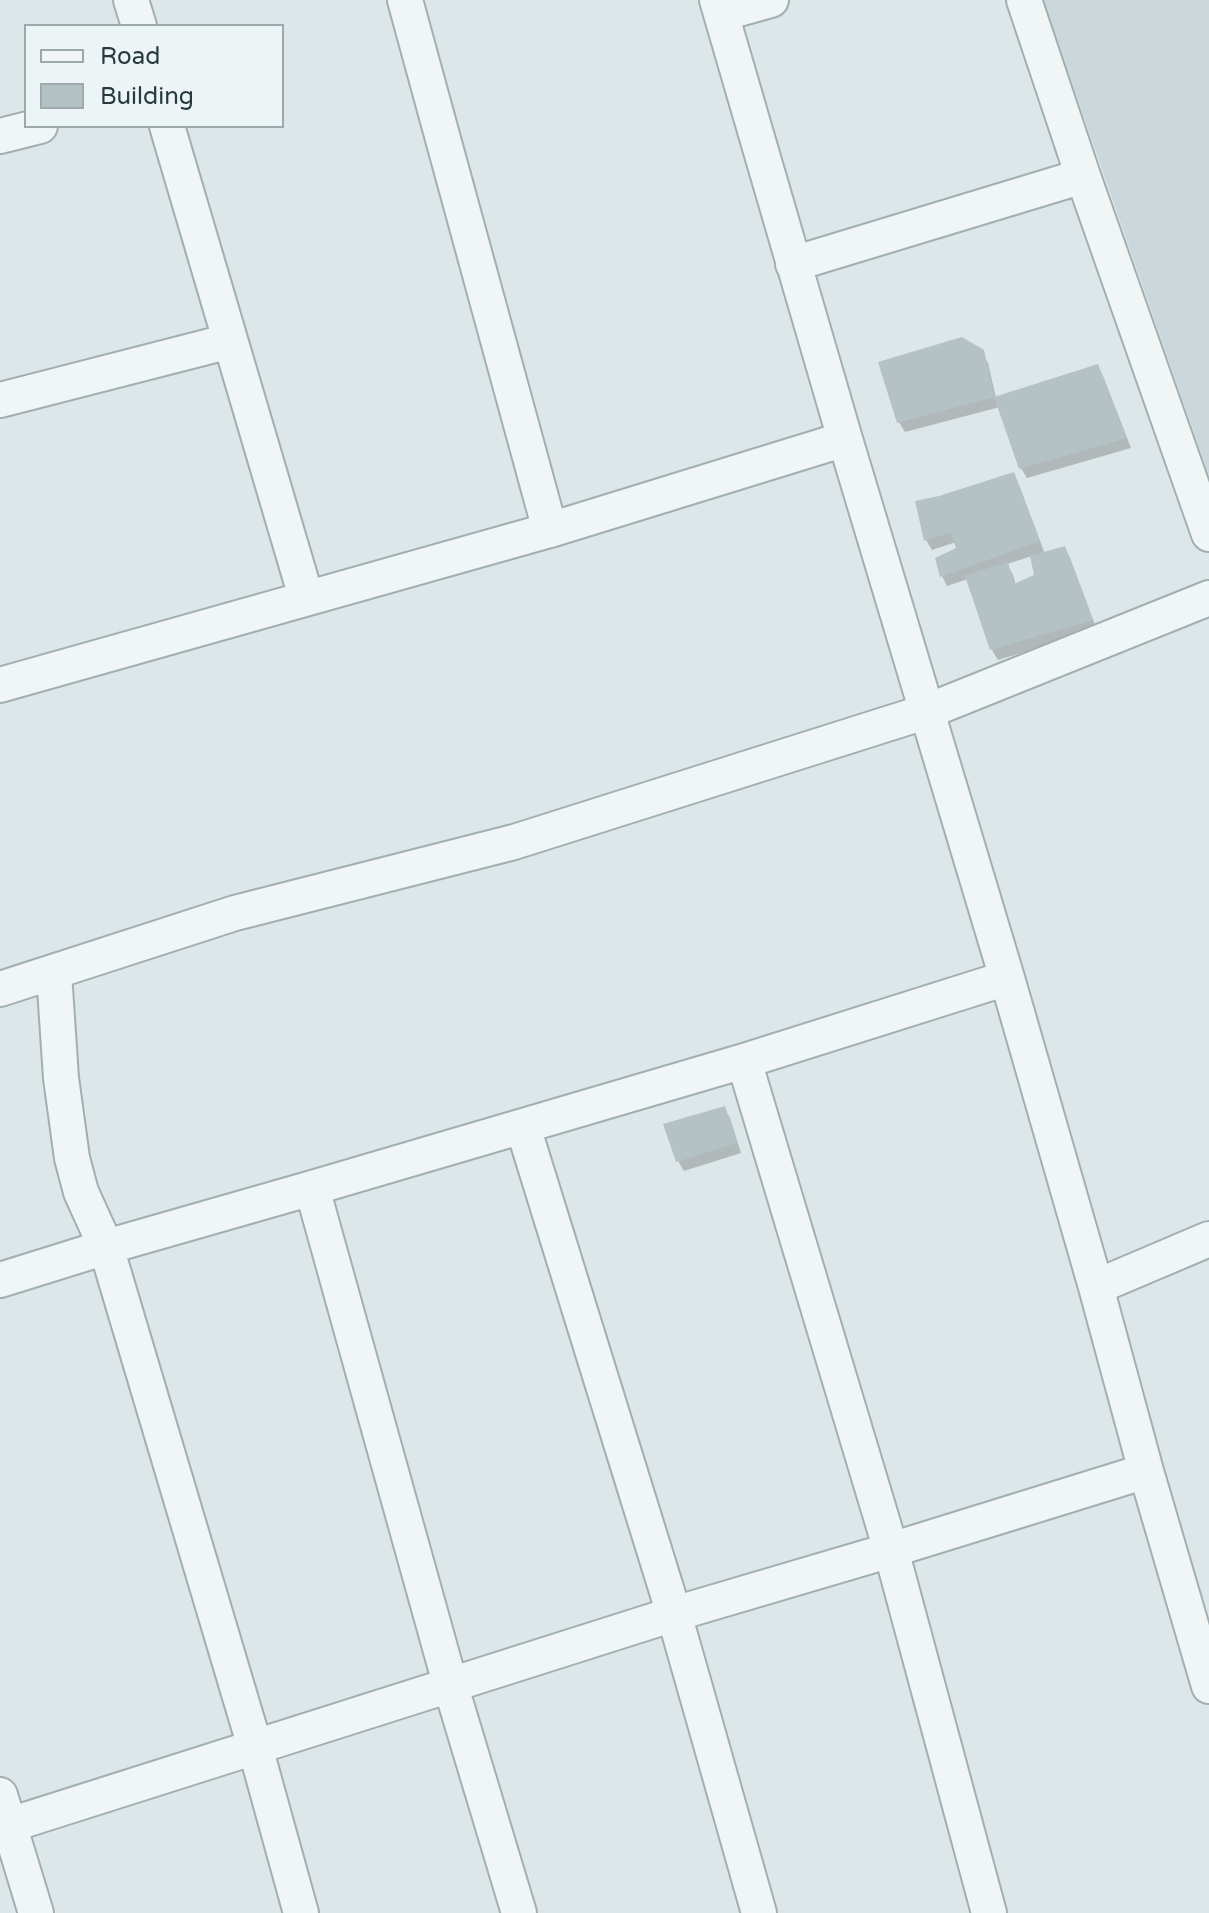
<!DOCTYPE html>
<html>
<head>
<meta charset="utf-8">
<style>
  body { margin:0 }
  #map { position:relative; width:1209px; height:1913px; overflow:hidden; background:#dde6e8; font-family:"Varela Round",sans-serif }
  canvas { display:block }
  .legend { position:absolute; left:24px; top:24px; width:260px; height:104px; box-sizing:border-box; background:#ecf4f6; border:2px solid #9caaad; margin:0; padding:10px 14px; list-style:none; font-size:24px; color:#253a40 }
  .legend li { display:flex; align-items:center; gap:16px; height:40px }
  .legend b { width:40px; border:2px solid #9caaad }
</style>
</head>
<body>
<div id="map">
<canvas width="1209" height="1913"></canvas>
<ul class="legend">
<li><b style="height:10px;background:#f0f5f6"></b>Road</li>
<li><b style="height:22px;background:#b4c2c5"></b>Building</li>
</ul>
</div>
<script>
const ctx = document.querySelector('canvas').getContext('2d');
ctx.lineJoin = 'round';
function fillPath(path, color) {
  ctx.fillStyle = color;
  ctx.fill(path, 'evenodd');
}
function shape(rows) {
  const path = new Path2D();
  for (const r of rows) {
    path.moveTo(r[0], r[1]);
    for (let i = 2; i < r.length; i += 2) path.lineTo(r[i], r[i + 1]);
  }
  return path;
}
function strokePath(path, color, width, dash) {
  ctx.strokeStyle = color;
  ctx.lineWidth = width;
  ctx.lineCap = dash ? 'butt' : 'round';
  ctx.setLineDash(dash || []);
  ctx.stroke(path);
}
fillPath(shape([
  [1043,0,1209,0,1209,476]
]), '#cbd7da');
fillPath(shape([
  [982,352,988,363,996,398,1097,367,1103,376,1131,448,1027,478,1021,468,1000,407,905,432,899,422],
  [1019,485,1045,554,1064,548,1070,558,1097,630,998,660,992,650,968,579,947,586,942,576,959,549,956,542,932,550,926,540],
  [1032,556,1037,577,1016,586,1013,575,1007,564],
  [724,1108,730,1118,741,1153,684,1171,678,1161]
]), '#0003');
fillPath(shape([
  [962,337,984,350,994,397,897,423,878,362],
  [1098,364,1127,438,1019,469,994,397],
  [1014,472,1040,541,940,577,935,558,956,548,951,533,924,541,915,501,939,496],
  [1065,546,1093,620,990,650,965,576,1008,562,1014,584,1034,575,1030,556],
  [725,1106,737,1143,676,1162,663,1124]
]), '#b4c2c5');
const minor = shape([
  [131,0,139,26],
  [405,0,550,530],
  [717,0,845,439,1007,978,1096,1287,1146,1471,1209,1686],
  [1024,0,1083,176,1209,534],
  [721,14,771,0],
  [167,126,306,597],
  [0,136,40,126],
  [793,264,1083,176],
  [0,400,230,341],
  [0,685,550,530,845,439],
  [54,973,61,1078,72,1158,81,1192,106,1247,255,1747,301,1913],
  [0,989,235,913,514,842,928,711,1209,598],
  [744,1061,891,1550,989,1913],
  [523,1127,674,1614,759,1913],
  [312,1188,451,1687,519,1913],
  [0,1280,106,1247,312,1188,744,1061,1007,978],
  [1096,1287,1209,1239],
  [0,1795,36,1913],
  [0,1828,674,1614,891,1550,1146,1471]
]);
strokePath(minor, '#a2afb2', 38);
strokePath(minor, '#f0f5f6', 34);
</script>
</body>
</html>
